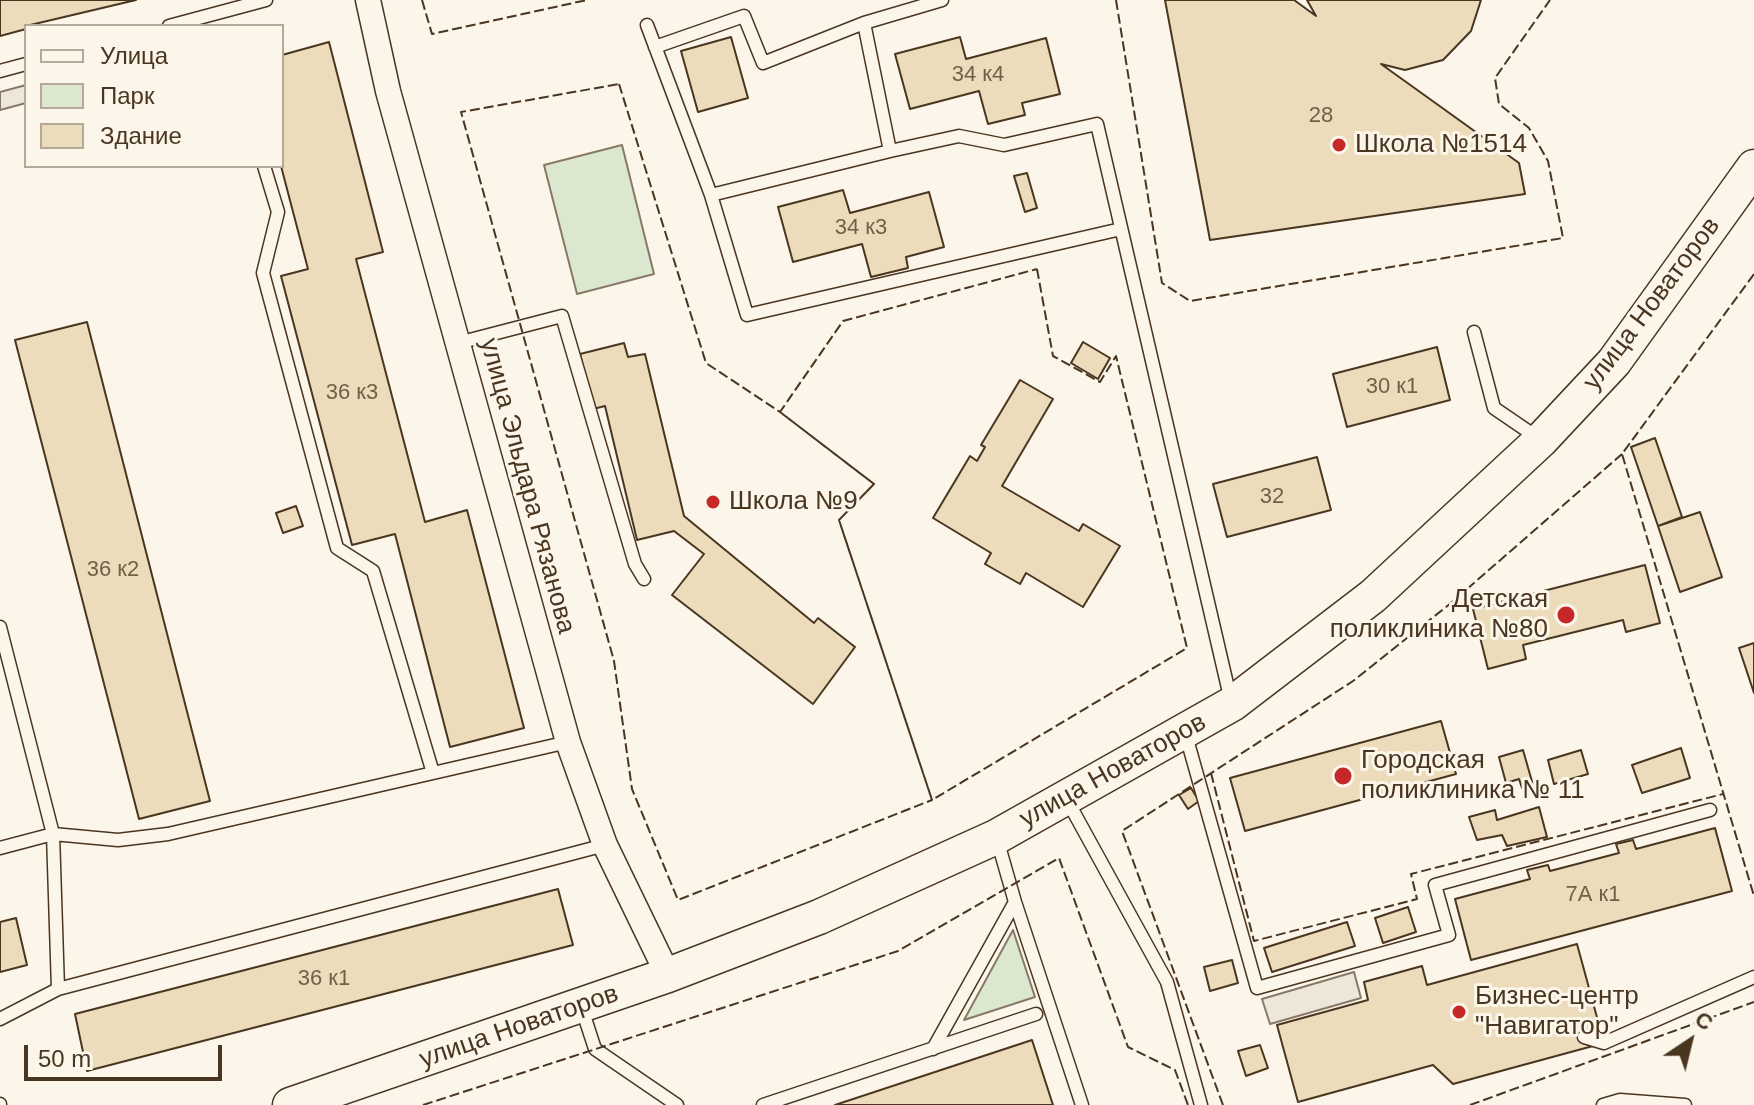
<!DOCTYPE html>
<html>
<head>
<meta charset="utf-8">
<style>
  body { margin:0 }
  #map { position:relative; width:1754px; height:1105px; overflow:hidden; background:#fbf6e9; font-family:Arial,sans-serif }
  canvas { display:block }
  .legend { position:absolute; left:24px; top:24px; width:260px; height:144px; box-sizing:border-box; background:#fbf6e9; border:2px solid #b4a999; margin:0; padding:10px 14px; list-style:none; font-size:24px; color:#4a3520 }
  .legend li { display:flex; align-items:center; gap:16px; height:40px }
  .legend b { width:40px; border:2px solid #b4a999 }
  .north { position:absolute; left:1650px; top:1001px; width:80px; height:80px; -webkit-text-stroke:6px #fbf6e9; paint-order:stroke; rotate:35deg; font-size:22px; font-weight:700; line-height:32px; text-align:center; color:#4a3520 }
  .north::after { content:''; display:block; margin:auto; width:28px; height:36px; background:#4a3520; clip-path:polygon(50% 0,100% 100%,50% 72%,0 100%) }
  .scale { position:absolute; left:24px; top:1045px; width:198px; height:36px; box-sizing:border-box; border:4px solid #4a3520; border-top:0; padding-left:10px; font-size:24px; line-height:28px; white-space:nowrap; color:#4a3520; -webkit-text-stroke:6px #fbf6e9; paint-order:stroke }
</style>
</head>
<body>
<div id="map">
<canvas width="1754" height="1105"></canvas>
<ul class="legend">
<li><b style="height:10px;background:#fbf6e9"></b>Улица</li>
<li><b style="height:22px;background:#dce7d0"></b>Парк</li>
<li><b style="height:22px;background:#ecdcbc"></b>Здание</li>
</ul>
<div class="north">С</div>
<div class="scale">50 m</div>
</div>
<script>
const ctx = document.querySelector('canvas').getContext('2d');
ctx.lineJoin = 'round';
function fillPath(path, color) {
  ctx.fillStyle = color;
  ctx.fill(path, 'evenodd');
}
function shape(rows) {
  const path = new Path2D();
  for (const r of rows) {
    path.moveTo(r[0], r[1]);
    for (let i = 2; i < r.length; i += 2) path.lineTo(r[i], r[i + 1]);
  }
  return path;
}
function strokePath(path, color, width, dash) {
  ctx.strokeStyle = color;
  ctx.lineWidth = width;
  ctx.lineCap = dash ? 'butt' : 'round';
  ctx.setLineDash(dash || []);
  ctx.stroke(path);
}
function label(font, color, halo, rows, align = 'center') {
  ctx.font = font + ' Arial,sans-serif';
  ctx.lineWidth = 6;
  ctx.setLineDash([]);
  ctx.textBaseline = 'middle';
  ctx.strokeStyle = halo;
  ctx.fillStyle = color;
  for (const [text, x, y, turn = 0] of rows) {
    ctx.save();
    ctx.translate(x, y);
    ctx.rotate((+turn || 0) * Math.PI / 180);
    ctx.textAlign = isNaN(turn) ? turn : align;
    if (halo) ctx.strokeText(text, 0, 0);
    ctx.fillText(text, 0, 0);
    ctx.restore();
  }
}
const green = shape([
  [622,145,654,274,577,294,544,165,622,145],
  [1013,930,1035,997,964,1020,1013,930]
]);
fillPath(green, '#dce7d0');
strokePath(green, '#887966', 2);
const parking = shape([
  [26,85,26,103,0,110,0,92,26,85],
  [1354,972,1361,998,1270,1024,1262,999,1354,972]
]);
fillPath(parking, '#ede7d9');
strokePath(parking, '#887966', 2);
const building = shape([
  [0,0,136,0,26,26,26,29,0,36,0,0],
  [1165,0,1294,0,1316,16,1307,0,1481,0,1471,31,1443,60,1405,70,1381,64,1519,163,1525,194,1210,240,1165,0],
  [731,37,748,98,698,112,681,51,731,37],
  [960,37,966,59,1046,38,1060,94,1022,103,1025,115,988,124,979,91,910,109,895,54,960,37],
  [329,42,383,252,356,259,425,522,467,510,524,728,450,747,395,534,352,545,281,276,308,269,281,166,282,55,329,42],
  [1027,173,1037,208,1025,212,1014,176,1027,173],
  [843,190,850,213,929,192,944,247,906,257,908,268,871,277,862,244,793,262,778,207,843,190],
  [87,322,210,801,139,819,15,340,87,322],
  [1083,342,1110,358,1098,379,1071,363,1083,342],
  [624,343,628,357,645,354,684,516,814,623,818,618,855,647,813,704,672,595,704,554,674,531,637,540,605,406,593,409,580,354,624,343],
  [1437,347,1450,400,1347,427,1333,374,1437,347],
  [1020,380,1053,399,1002,486,1079,531,1083,524,1120,546,1083,607,1026,573,1020,584,985,564,991,553,933,518,970,456,977,461,985,447,981,445,1020,380],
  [1655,438,1682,517,1658,526,1631,447,1655,438],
  [1317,457,1331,510,1227,537,1213,484,1317,457],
  [296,506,303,526,283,533,276,513,296,506],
  [1700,512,1722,577,1680,592,1658,526,1700,512],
  [1645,565,1660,623,1626,632,1623,620,1523,645,1526,659,1488,669,1473,609,1645,565],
  [1754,643,1754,693,1739,648,1754,643],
  [1441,721,1456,774,1245,831,1230,778,1441,721],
  [1681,748,1690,778,1642,793,1632,765,1681,748],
  [1523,750,1533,785,1522,788,1519,779,1506,783,1499,757,1523,750],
  [1581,750,1588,774,1554,784,1548,760,1581,750],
  [1191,788,1199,801,1188,809,1179,795,1191,788],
  [1539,807,1547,837,1507,846,1502,835,1477,840,1469,817,1495,810,1497,820,1539,807],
  [1715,828,1732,891,1471,960,1455,899,1530,879,1527,870,1548,865,1550,871,1619,853,1616,844,1633,840,1636,849,1715,828],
  [558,889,573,945,87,1071,75,1014,558,889],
  [1408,907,1416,932,1383,943,1375,918,1408,907],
  [16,918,27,965,0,972,0,922,16,918],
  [1347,922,1355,946,1272,972,1264,948,1347,922],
  [1577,944,1604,1043,1453,1084,1433,1065,1298,1102,1277,1025,1368,1000,1364,982,1422,966,1427,985,1577,944],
  [1232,960,1238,983,1210,991,1204,967,1232,960],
  [1032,1040,1053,1105,835,1105,1032,1040],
  [1260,1045,1268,1068,1246,1076,1238,1051,1260,1045]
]);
fillPath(building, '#ecdcbc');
strokePath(building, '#4a3520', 2);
const lane = shape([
  [942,0,864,23,890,151,711,195,747,315,1121,229],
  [647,25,711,195],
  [169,26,266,0],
  [655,47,744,16,763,63,864,23],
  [0,71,26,64],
  [890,151,959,136,1004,145,1097,124,1231,701],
  [264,166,278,212,263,273,337,548,373,571,433,773,568,742],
  [1474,332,1494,408,1538,438],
  [458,343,562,316,635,564,644,579],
  [0,627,53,834,0,848],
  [1185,732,1257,988,1449,935,1435,885,1710,810],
  [1067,800,1167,982,1201,1105],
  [1015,902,1082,1105],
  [58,989,53,834,118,840,168,834,433,773],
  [582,1009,595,1049,677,1105],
  [0,1019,58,989,605,845],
  [1584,1037,1604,1043,1754,977],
  [933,1049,1015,902,997,839],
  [0,1104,0,1105],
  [763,1105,1036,1014],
  [1603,1105,1620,1100,1685,1105]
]);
const street = shape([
  [368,0,388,91,568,742,605,845,668,975]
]);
const secondary = shape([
  [290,1105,668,975,819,917,996,837,1232,704,1373,596,1541,440,1614,362,1754,167]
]);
strokePath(lane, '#4a3520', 15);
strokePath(street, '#4a3520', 27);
strokePath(secondary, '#4a3520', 37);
strokePath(lane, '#fbf6e9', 12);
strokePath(street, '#fbf6e9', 24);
strokePath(secondary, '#fbf6e9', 34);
strokePath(shape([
  [422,0,432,34,587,0],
  [1116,0,1162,283,1190,301,1563,238,1548,161,1529,128,1499,104,1495,78,1550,0],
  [619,84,706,363,780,412,874,484,839,520,932,800,678,900,632,789,614,661,461,112,619,84],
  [1037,269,1053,356,1100,382,1116,356,1187,648,932,800,839,520,874,484,780,412,843,321,1037,269],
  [1754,274,1622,454,1754,896],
  [1211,773,1254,941,1417,899,1411,874,1723,794],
  [423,1105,898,951,1059,858,1128,1047,1175,1070,1188,1105],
  [1223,1105,1122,831,1353,681,1451,603,1622,454],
  [1470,1105,1754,1002]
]), '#4a3520', 2, [10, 4]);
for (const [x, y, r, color] of [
  [1339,145,8,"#c62828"],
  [713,502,8,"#c62828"],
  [1566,615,10,"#c62828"],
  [1343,776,10,"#c62828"],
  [1459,1012,8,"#c62828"]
]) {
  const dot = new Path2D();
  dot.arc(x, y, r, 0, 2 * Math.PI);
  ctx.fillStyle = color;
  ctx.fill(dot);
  strokePath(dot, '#fbf6e9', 3);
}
label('22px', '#725f47', null, [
  ["34 к4",978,75],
  ["28",1321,116],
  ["34 к3",861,228],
  ["30 к1",1392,387],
  ["36 к3",352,393],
  ["32",1272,497],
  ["36 к2",113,570],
  ["7А к1",1593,895],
  ["36 к1",324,979]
]);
label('26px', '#4a3520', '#fbf6e9', [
  ["Школа №1514",1355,145],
  ["Школа №9",729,502],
  ["Детская",1548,600,"right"],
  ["поликлиника №80",1548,630,"right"],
  ["Городская",1361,761],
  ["поликлиника № 11",1361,791],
  ["Бизнеc-центр",1475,997],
  ["\"Навигатор\"",1475,1027]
], 'left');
label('26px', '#4a3520', '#fbf6e9', [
  ["улица Новаторов",1652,304,-53],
  ["улица Эльдара Рязанова",527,486,75],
  ["улица Новаторов",1113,771,-29],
  ["улица Новаторов",519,1027,-19]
]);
</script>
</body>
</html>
